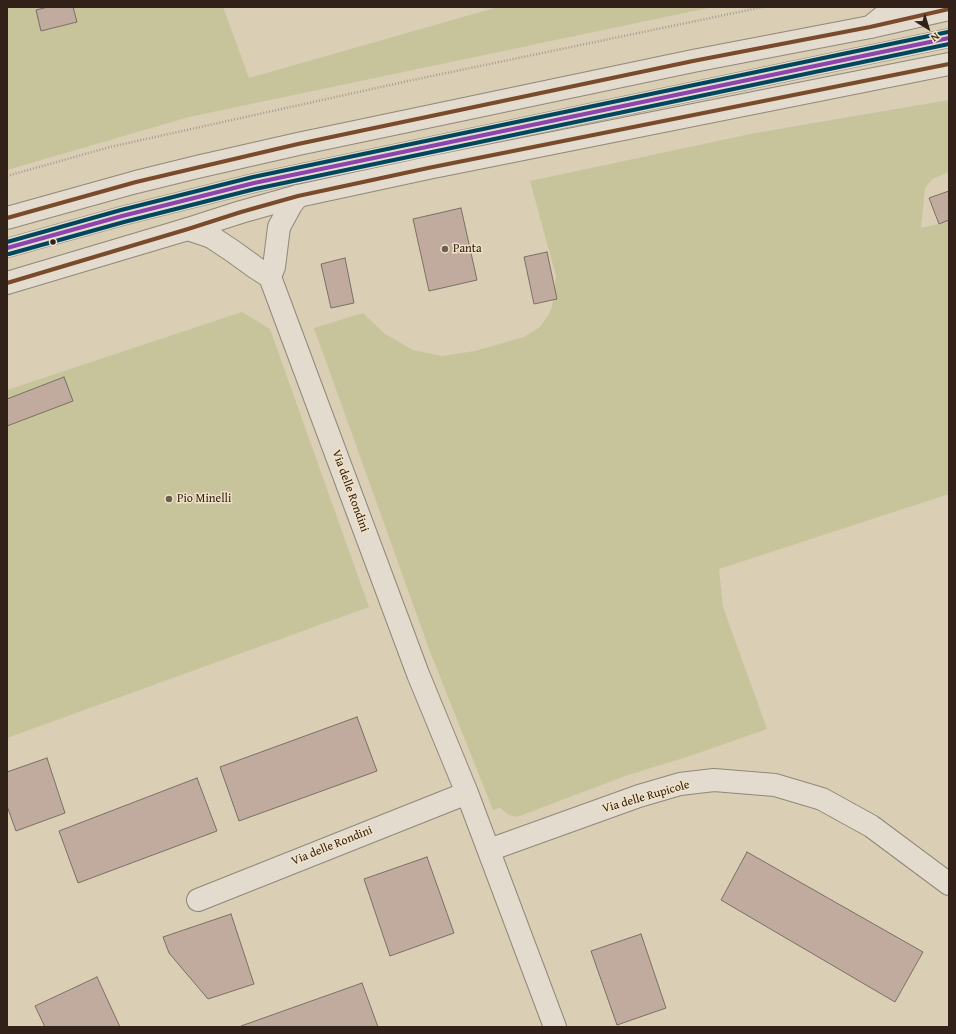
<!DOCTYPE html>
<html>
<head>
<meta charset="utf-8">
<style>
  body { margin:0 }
  #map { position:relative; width:956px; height:1034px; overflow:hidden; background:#daceb5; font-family:"Gentium Book Plus",serif }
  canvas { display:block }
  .frame { position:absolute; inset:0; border:8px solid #312119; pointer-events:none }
  .north { position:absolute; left:908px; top:8px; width:40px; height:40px; -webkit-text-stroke:3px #f1e2c5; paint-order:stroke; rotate:142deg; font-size:11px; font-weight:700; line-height:16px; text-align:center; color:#312119 }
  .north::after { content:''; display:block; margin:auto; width:14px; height:18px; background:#312119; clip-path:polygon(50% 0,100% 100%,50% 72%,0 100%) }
</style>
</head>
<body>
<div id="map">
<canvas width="956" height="1034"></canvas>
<div class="frame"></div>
<div class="north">N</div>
</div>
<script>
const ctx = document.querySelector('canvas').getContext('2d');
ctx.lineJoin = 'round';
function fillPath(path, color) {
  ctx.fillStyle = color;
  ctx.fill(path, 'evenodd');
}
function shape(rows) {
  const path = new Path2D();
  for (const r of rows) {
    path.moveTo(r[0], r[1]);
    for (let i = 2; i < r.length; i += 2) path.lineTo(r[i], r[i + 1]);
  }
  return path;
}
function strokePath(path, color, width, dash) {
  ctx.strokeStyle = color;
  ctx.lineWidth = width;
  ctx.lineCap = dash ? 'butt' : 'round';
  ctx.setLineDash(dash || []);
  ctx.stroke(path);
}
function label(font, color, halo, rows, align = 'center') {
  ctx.font = font + ' "Gentium Book Plus",serif';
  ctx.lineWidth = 3;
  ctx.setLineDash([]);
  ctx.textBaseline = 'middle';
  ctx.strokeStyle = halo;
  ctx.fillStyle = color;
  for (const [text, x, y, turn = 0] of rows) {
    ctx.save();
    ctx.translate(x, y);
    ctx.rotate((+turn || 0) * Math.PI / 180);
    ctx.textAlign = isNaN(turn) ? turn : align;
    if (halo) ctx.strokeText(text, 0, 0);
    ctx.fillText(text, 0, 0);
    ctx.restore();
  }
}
fillPath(shape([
  [7,7,223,7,249,78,498,7,713,7,189,117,7,170],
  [949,100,949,172,932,179,925,188,921,228,939,224,949,220,949,494,719,569,723,607,767,729,690,756,628,775,517,817,509,815,500,808,493,810,429,649,314,328,363,313,385,334,413,350,442,356,475,351,524,337,540,327,549,314,552,307,556,276,530,181,755,133],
  [242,312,270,329,369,607,7,738,7,390]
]), '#c7c49b');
const building = shape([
  [48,7,73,7,77,22,41,31,36,10,48,7],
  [949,191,949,220,939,224,929,198,949,191],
  [461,208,477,280,429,291,413,219,461,208],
  [547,252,557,299,534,304,524,257,547,252],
  [345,258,354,303,331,308,321,264,345,258],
  [64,377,73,401,7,426,7,399,64,377],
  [357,717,377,771,239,821,220,767,357,717],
  [47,758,65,813,16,831,7,806,7,772,47,758],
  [197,778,217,831,78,883,59,831,197,778],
  [747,852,923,952,895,1002,721,900,747,852],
  [427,857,454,933,390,956,364,879,427,857],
  [231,914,254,984,208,999,169,953,163,937,231,914],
  [641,934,666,1008,617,1025,591,951,641,934],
  [97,977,120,1027,45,1027,35,1006,97,977],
  [362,983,378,1027,242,1027,241,1026,362,983]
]);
fillPath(building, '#c0ab9e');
strokePath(building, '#797064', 1);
const service = shape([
  [7,248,122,216,254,183,949,38]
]);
const minor = shape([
  [870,27,895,7],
  [188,229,206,235,213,238,234,252,256,268,270,277,418,674,467,793,555,1027],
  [270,277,274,267,279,227,291,205,298,196],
  [489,850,639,796,680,784,714,780,775,785,822,799,871,826,949,884],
  [198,900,467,793]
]);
const tertiary = shape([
  [7,218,136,182,197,167,298,144,693,61,870,27,949,9],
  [7,283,188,229,241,212,298,196,428,168,949,64]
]);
strokePath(service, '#908878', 20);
strokePath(minor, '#908878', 24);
strokePath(tertiary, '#908878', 24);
strokePath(shape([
  [7,176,110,147,408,81,763,7]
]), '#a29c92', 2.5, [1, 2]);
strokePath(service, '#e2dbce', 19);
strokePath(minor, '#e2dbce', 22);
strokePath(tertiary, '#e2dbce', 22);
strokePath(shape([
  [7,218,136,182,298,144,693,61,870,27,949,9],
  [7,283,188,229,241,212,298,196,428,168,949,64]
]), '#7a4b2a', 4);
strokePath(shape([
  [9,254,124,222,255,189,949,44]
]), '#00475d', 4);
strokePath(shape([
  [7,242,121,210,253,177,948,32]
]), '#00475d', 4);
strokePath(shape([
  [7,248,122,216,254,183,949,38]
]), '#8e44ad', 4);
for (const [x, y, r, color] of [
  [53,242,3.5,"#312119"],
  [445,249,4,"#6c5e50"],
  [169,499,4,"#6c5e50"]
]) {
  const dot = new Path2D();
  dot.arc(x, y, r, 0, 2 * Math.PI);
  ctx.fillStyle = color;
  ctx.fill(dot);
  strokePath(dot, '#f1e2c5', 1.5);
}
label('12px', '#312119', '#f1e2c5', [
  ["Panta",453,249],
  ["Pio Minelli",177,499]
], 'left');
label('12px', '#312119', '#f1e2c5', [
  ["Via delle Rondini",350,491,70],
  ["Via delle Rupicole",646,797,-16],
  ["Via delle Rondini",332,846,-22]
]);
</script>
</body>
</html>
